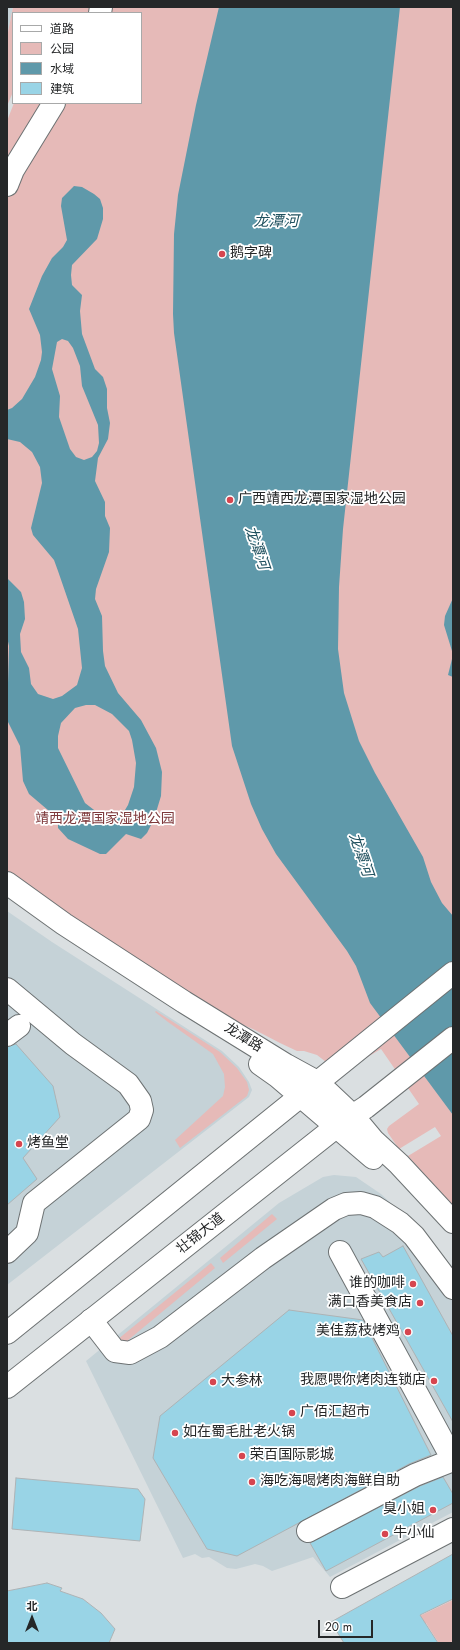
<!DOCTYPE html>
<html>
<head>
<meta charset="utf-8">
<style>
  body { margin:0 }
  #map { position:relative; width:460px; height:1650px; overflow:hidden; background:#dadfe1; font-family:Jost,"Noto Sans SC",sans-serif }
  canvas { display:block }
  .frame { position:absolute; inset:0; border:8px solid #252728; pointer-events:none }
  .legend { position:absolute; left:12px; top:12px; width:130px; height:92px; box-sizing:border-box; background:#fff; border:1px solid #a8a9a9; margin:0; padding:5px 7px; list-style:none; font-size:12px; color:#252728 }
  .legend li { display:flex; align-items:center; gap:8px; height:20px }
  .legend b { width:20px; border:1px solid #a8a9a9 }
  .north { position:absolute; left:12px; top:1598px; width:40px; height:40px; -webkit-text-stroke:3px #fff; paint-order:stroke; rotate:0deg; font-size:11px; font-weight:700; line-height:16px; text-align:center; color:#252728 }
  .north::after { content:''; display:block; margin:auto; width:14px; height:18px; background:#252728; clip-path:polygon(50% 0,100% 100%,50% 72%,0 100%) }
  .scale { position:absolute; left:318px; top:1620px; width:55px; height:18px; box-sizing:border-box; border:2px solid #252728; border-top:0; padding-left:5px; font-size:12px; line-height:14px; white-space:nowrap; color:#252728; -webkit-text-stroke:3px #fff; paint-order:stroke }
</style>
</head>
<body>
<div id="map">
<canvas width="460" height="1650"></canvas>
<div class="frame"></div>
<ul class="legend">
<li><b style="height:5px;background:#fff"></b>道路</li>
<li><b style="height:11px;background:#e6bab8"></b>公园</li>
<li><b style="height:11px;background:#5f99aa"></b>水域</li>
<li><b style="height:11px;background:#99d4e6"></b>建筑</li>
</ul>
<div class="north">北</div>
<div class="scale">20 m</div>
</div>
<script>
const ctx = document.querySelector('canvas').getContext('2d');
ctx.lineJoin = 'round';
function fillPath(path, color) {
  ctx.fillStyle = color;
  ctx.fill(path, 'evenodd');
}
function shape(rows) {
  const path = new Path2D();
  for (const r of rows) {
    path.moveTo(r[0], r[1]);
    for (let i = 2; i < r.length; i += 2) path.lineTo(r[i], r[i + 1]);
  }
  return path;
}
function strokePath(path, color, width, dash) {
  ctx.strokeStyle = color;
  ctx.lineWidth = width;
  ctx.lineCap = dash ? 'butt' : 'round';
  ctx.setLineDash(dash || []);
  ctx.stroke(path);
}
function label(font, color, halo, rows, align = 'center') {
  ctx.font = font + ' Jost,"Noto Sans SC",sans-serif';
  ctx.lineWidth = 3.5;
  ctx.setLineDash([]);
  ctx.textBaseline = 'middle';
  ctx.strokeStyle = halo;
  ctx.fillStyle = color;
  for (const [text, x, y, turn = 0] of rows) {
    ctx.save();
    ctx.translate(x, y);
    ctx.rotate((+turn || 0) * Math.PI / 180);
    ctx.textAlign = isNaN(turn) ? turn : align;
    if (halo) ctx.strokeText(text, 0, 0);
    ctx.fillText(text, 0, 0);
    ctx.restore();
  }
}
fillPath(shape([
  [7,7,13,7,7,37],
  [7,911,52,942,222,1051,239,1067,249,1082,252,1090,249,1097,7,1285],
  [334,1175,356,1177,381,1194,423,1233,453,1268,453,1512,330,1577,313,1557,272,1571,263,1566,255,1564,236,1569,227,1568,209,1557,202,1558,195,1554,183,1558,86,1361,279,1203,323,1177]
]), '#c5d2d7');
fillPath(shape([
  [13,7,453,7,453,1206,408,1156,441,1136,435,1127,399,1149,388,1133,387,1129,389,1126,419,1104,381,1049,354,1065,330,1065,317,1055,304,1051,297,1051,280,1043,255,1030,211,1011,7,879,7,121,14,103,141,103,141,13,13,13,13,92,7,106,7,37],
  [156,1011,220,1052,237,1068,247,1082,249,1090,247,1096,180,1148,175,1140,223,1096,225,1087,224,1074,213,1054,168,1022,155,1012],
  [272,1214,277,1219,223,1263,220,1258],
  [211,1263,215,1268,121,1346,117,1340],
  [453,1600,453,1643,436,1643,438,1642,426,1623,414,1628,409,1621]
]), '#e6bab8');
fillPath(shape([
  [219,7,400,7,343,529,339,587,338,649,344,693,359,741,375,773,423,857,431,882,442,903,453,916,453,1115,370,1003,356,966,347,951,276,854,262,829,251,804,232,746,174,333,173,314,174,234,178,195,196,105],
  [74,186,82,187,94,194,100,199,103,208,103,219,97,239,72,265,71,275,72,285,82,295,80,311,82,334,95,369,103,377,107,389,107,408,110,423,108,439,98,458,95,481,105,502,105,516,110,528,109,552,96,589,95,599,102,616,103,651,105,666,118,693,141,720,156,748,162,772,161,796,154,819,147,833,141,839,126,834,106,854,100,854,68,839,58,828,58,822,55,816,29,794,23,781,20,746,7,720,9,646,7,637,7,578,21,592,24,602,25,619,20,634,21,652,29,668,31,684,38,694,53,699,62,696,77,685,82,668,78,629,58,571,54,560,33,535,31,528,42,483,40,467,32,452,20,442,7,439,7,410,12,408,22,399,35,377,41,360,42,352,40,335,29,309,42,276,52,258,63,247,67,240,61,206,62,198],
  [62,339,68,341,73,348,80,366,82,386,98,425,99,443,97,451,92,457,84,460,76,457,70,449,59,417,60,396,52,369,57,342],
  [86,705,95,705,112,714,129,731,132,740,136,763,134,787,128,805,125,810,117,814,109,815,98,813,85,803,58,748,58,736,61,723,75,708],
  [453,598,453,677,448,675,452,659,452,651,444,625,445,616]
]), '#5f99aa');
const building = shape([
  [16,1044,53,1086,60,1117,23,1158,37,1179,7,1205,7,1047,16,1044],
  [403,1246,453,1336,453,1422,361,1259,379,1252,383,1257,403,1246],
  [289,1310,363,1320,431,1455,409,1464,237,1556,207,1549,153,1458,160,1416,289,1310],
  [443,1477,453,1494,453,1503,326,1571,310,1543,420,1486,443,1477],
  [16,1478,138,1489,145,1499,140,1541,12,1529,16,1478],
  [453,1554,453,1599,420,1615,438,1643,344,1643,331,1622,453,1554],
  [47,1583,62,1588,60,1591,83,1599,101,1613,115,1629,109,1643,7,1643,7,1591,47,1583]
]);
fillPath(building, '#99d4e6');
strokePath(building, '#aeb3b5', 1);
const minor = shape([
  [100,13,101,7],
  [7,185,13,170,54,103],
  [7,989,73,1044,128,1084,140,1101,142,1110,139,1119,34,1203,27,1233,7,1252],
  [7,1035,19,1026],
  [340,1252,453,1460],
  [91,1320,115,1351,130,1353,160,1337,263,1258,334,1209,346,1204,361,1203,375,1207,400,1223,414,1236,453,1288],
  [308,1531,415,1475,453,1460],
  [342,1587,453,1529]
]);
const major = shape([
  [7,883,64,924,184,1002,286,1065,317,1082,353,1116,373,1140,399,1164,453,1222],
  [260,1064,277,1076,373,1158],
  [7,1333,453,973],
  [7,1387,337,1126,366,1107,453,1038]
]);
strokePath(minor, '#6d7273', 24);
strokePath(major, '#6d7273', 24);
strokePath(minor, '#fff', 22);
strokePath(major, '#fff', 22);
for (const [x, y, r, color] of [
  [222,254,4,"#d6454f"],
  [230,500,4,"#d6454f"],
  [19,1144,4,"#d6454f"],
  [413,1284,4,"#d6454f"],
  [420,1303,4,"#d6454f"],
  [408,1332,4,"#d6454f"],
  [434,1381,4,"#d6454f"],
  [213,1382,4,"#d6454f"],
  [292,1413,4,"#d6454f"],
  [175,1433,4,"#d6454f"],
  [242,1456,4,"#d6454f"],
  [252,1482,4,"#d6454f"],
  [433,1510,4,"#d6454f"],
  [385,1534,4,"#d6454f"]
]) {
  const dot = new Path2D();
  dot.arc(x, y, r, 0, 2 * Math.PI);
  ctx.fillStyle = color;
  ctx.fill(dot);
  strokePath(dot, '#fff', 1.5);
}
label('14px', '#252728', '#fff', [
  ["鹅字碑",230,254],
  ["广西靖西龙潭国家湿地公园",238,500],
  ["烤鱼堂",27,1144],
  ["谁的咖啡",405,1284,"right"],
  ["满口香美食店",412,1303,"right"],
  ["美佳荔枝烤鸡",400,1332,"right"],
  ["我愿喂你烤肉连锁店",426,1381,"right"],
  ["大参林",221,1382],
  ["广佰汇超市",300,1413],
  ["如在蜀毛肚老火锅",183,1433],
  ["荣百国际影城",250,1456],
  ["海吃海喝烤肉海鲜自助",260,1482],
  ["臭小姐",425,1510,"right"],
  ["牛小仙",393,1534]
], 'left');
label('14px', '#7e393b', '#fff', [
  ["靖西龙潭国家湿地公园",105,820]
]);
label('14px', '#252728', '#fff', [
  ["龙潭路",243,1038,32],
  ["壮锦大道",201,1234,-38]
]);
label('italic 15px', '#20515f', '#fff', [
  ["龙潭河",276,222],
  ["龙潭河",256,548,71],
  ["龙潭河",360,855,71]
]);
</script>
</body>
</html>
